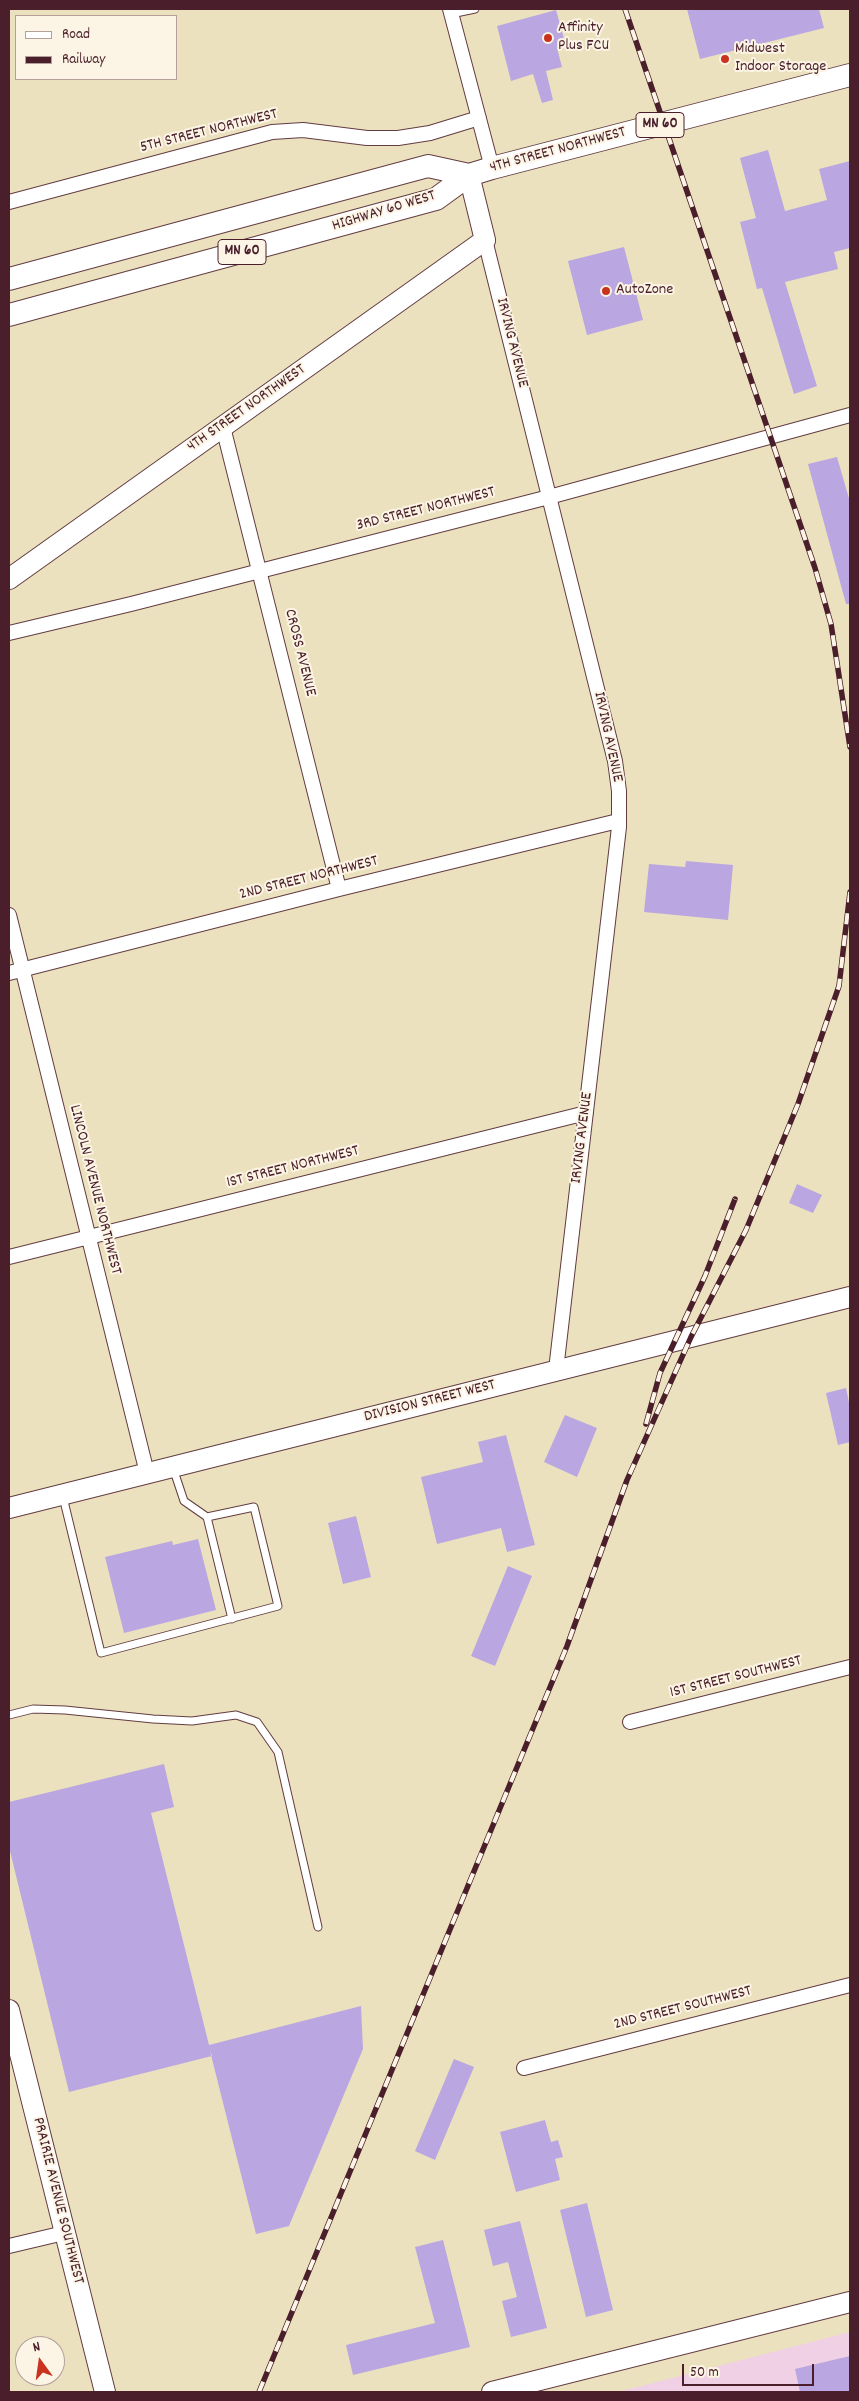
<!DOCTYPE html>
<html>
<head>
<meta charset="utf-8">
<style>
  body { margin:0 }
  #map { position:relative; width:859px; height:2401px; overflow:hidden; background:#ece1be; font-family:Dekko,sans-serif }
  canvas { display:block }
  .frame { position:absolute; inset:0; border:10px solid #4a1f2b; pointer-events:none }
  .legend { position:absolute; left:15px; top:15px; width:162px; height:65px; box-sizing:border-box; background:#fcf5e5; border:1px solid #b59f9b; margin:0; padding:6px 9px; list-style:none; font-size:15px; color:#4a1f2b }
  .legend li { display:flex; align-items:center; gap:10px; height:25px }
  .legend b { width:25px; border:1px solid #b59f9b }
  .north { position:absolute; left:15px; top:2336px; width:50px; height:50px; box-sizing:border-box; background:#fcf5e5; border:1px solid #b59f9b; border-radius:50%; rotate:346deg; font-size:14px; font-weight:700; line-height:20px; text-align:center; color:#4a1f2b }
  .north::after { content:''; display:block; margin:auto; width:18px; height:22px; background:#c8321e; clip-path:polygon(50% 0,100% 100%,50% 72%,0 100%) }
  .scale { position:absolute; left:682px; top:2364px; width:132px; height:22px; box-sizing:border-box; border:2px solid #4a1f2b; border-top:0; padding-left:6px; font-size:15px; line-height:18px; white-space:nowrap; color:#4a1f2b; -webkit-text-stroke:4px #fcf5e5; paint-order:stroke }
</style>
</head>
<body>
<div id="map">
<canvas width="859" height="2401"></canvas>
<div class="frame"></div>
<ul class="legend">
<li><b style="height:6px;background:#fff"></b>Road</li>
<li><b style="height:6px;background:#4a1f2b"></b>Railway</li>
</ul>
<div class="north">N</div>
<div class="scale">50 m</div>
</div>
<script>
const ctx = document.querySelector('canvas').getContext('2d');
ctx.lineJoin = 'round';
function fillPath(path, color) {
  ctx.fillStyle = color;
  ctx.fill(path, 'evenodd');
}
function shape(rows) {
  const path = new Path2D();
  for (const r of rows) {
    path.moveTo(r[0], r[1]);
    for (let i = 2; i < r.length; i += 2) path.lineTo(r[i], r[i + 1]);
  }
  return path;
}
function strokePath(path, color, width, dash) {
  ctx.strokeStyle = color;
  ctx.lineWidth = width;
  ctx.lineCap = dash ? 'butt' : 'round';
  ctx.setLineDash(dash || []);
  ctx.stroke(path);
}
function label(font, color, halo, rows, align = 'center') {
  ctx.font = font + ' Dekko,sans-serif';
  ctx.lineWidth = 4;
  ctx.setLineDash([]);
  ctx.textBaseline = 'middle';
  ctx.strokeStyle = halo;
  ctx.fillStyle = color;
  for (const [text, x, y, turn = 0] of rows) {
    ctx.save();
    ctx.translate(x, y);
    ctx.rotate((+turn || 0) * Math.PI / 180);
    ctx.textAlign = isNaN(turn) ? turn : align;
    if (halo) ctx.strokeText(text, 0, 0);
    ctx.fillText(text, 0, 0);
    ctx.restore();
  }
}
fillPath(shape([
  [850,2332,850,2392,618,2392]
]), '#f0d0e4');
fillPath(shape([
  [687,9,819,9,824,28,700,59],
  [556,10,566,46,557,48,562,67,546,71,553,100,542,103,533,74,511,81,497,26],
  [768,150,785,211,827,200,819,169,850,161,850,248,834,252,838,269,785,282,817,386,794,394,762,288,757,289,740,222,756,218,740,158],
  [624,247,643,320,587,335,568,261],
  [837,457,850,502,850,604,846,604,808,464],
  [686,861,733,865,728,920,644,912,649,864,685,867],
  [797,1184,822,1195,813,1213,789,1203],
  [846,1388,850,1407,850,1442,838,1445,826,1393],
  [565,1415,597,1428,577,1477,544,1462],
  [506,1435,535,1545,507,1552,501,1528,437,1544,421,1477,483,1462,478,1442],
  [356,1516,371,1577,343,1584,328,1523],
  [198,1539,216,1610,124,1633,105,1557,172,1541,173,1545],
  [508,1566,532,1576,495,1666,471,1656],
  [164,1764,174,1807,151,1813,209,2045,361,2006,363,2049,289,2226,256,2234,210,2051,212,2056,69,2092,9,1847,9,1802],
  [454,2059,474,2067,435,2160,415,2151],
  [545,2120,551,2142,558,2140,563,2157,555,2159,560,2180,516,2192,500,2132],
  [587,2203,613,2310,586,2317,560,2210],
  [520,2221,547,2328,511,2337,502,2301,517,2297,508,2262,493,2266,484,2230],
  [443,2240,470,2347,353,2375,346,2345,435,2323,415,2247],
  [850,2356,850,2392,800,2392,795,2369]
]), '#baa6e1');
const lane = shape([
  [451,14,475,9],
  [173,1468,184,1501,207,1517,232,1619],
  [63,1497,101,1653,278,1606,254,1507,207,1517],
  [9,1715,33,1709,65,1710,153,1719,192,1721,236,1715,257,1722,278,1752,318,1927]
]);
const street = shape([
  [450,9,492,168],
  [9,202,272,132,303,130,367,138,398,138,430,133,479,118],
  [485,240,615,761,619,791,619,827,556,1370],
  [223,427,339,889],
  [9,633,131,604,549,497,850,415],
  [9,915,147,1473],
  [9,973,339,889,618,821],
  [9,1257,586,1113],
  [630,1722,850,1667],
  [524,2068,850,1985],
  [9,2246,64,2233]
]);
const secondary = shape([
  [9,579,485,240,469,175],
  [9,1508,850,1297],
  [9,2010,105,2392],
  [492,2392,850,2302]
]);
const primary = shape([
  [9,279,428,166,469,175],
  [9,315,436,199,469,175,492,168,850,75]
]);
strokePath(lane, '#623c41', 9);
strokePath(street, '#623c41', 16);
strokePath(secondary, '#623c41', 22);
strokePath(primary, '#623c41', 24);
strokePath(lane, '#fff', 7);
strokePath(street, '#fff', 14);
strokePath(secondary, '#fff', 20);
strokePath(primary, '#fff', 22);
const rail = shape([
  [625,9,815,568,831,624,850,747],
  [646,1424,660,1373,705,1276,735,1199],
  [259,2392,567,1646,627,1480,691,1337,746,1230,798,1104,839,986,850,892]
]);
strokePath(rail, '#4a1f2b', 5.5);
strokePath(rail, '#fcf5e5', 4, [11]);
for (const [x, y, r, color] of [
  [548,38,5,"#c8321e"],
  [725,59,5,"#c8321e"],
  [606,291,5,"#c8321e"]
]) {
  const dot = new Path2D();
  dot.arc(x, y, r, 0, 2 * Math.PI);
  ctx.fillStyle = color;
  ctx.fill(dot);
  strokePath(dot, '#fcf5e5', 2);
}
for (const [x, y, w] of [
  [660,125,48],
  [242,252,48]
]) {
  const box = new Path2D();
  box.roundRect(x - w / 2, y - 12.5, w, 25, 4);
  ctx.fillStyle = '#fcf5e5';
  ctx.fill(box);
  strokePath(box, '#4a1f2b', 1);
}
label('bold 15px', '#4a1f2b', null, [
  ["MN 60",660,125],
  ["MN 60",242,252]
]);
label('16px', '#4a1f2b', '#fcf5e5', [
  ["Affinity",558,29],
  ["Plus FCU",558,47],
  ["Midwest",735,50],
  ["Indoor Storage",735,68],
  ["AutoZone",616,291]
], 'left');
label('16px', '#4a1f2b', '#fcf5e5', [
  ["5TH STREET NORTHWEST",209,132,-14],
  ["4TH STREET NORTHWEST",558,151,-15],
  ["HIGHWAY 60 WEST",384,212,-17],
  ["IRVING AVENUE",511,343,76],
  ["4TH STREET NORTHWEST",247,409,-35],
  ["3RD STREET NORTHWEST",426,510,-14],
  ["CROSS AVENUE",299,653,76],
  ["IRVING AVENUE",607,737,78],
  ["2ND STREET NORTHWEST",309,879,-14],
  ["IRVING AVENUE",583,1138,-83],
  ["1ST STREET NORTHWEST",293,1168,-14],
  ["LINCOLN AVENUE NORTHWEST",94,1190,76],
  ["DIVISION STREET WEST",430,1402,-14],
  ["1ST STREET SOUTHWEST",736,1678,-14],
  ["2ND STREET SOUTHWEST",683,2009,-14],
  ["PRAIRIE AVENUE SOUTHWEST",57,2201,76]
]);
</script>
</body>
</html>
